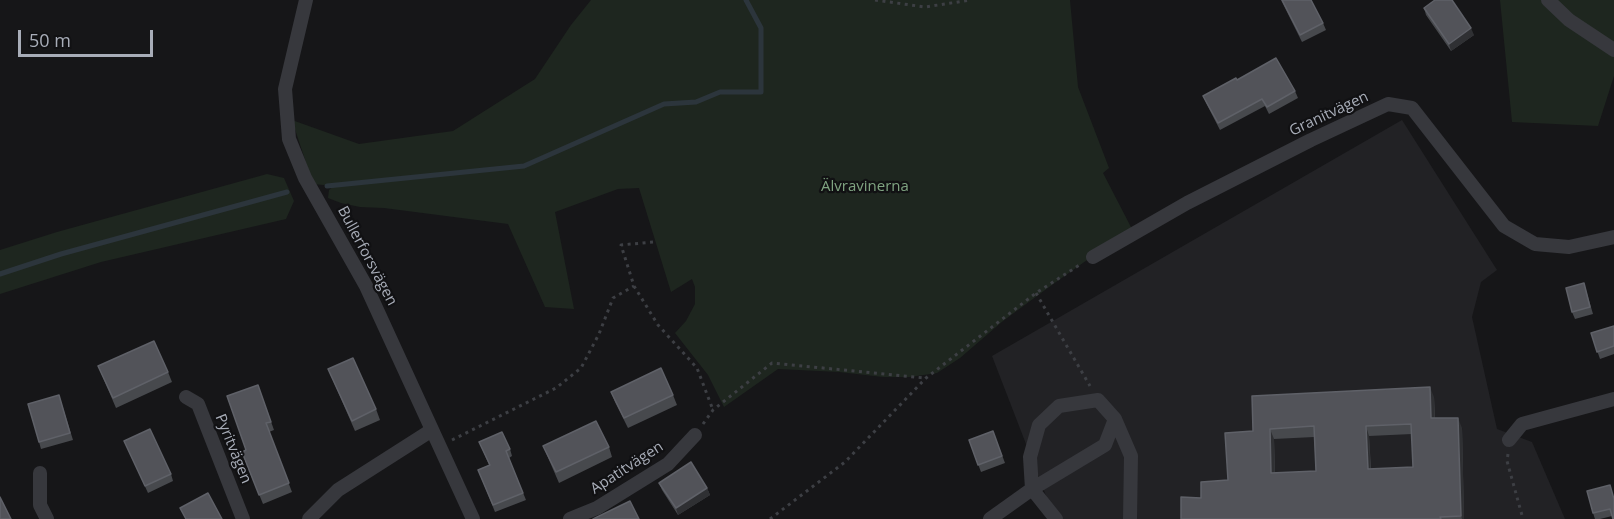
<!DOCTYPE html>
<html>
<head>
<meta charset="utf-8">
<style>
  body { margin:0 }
  #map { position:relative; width:1614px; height:519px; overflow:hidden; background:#161618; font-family:"Open Sans",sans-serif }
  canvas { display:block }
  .scale { position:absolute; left:18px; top:30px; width:135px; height:27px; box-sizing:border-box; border:3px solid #a8adb8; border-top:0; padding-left:8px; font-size:18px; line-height:21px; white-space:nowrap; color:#a8adb8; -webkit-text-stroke:4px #111113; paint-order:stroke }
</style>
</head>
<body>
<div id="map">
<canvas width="1614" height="519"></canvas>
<div class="scale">50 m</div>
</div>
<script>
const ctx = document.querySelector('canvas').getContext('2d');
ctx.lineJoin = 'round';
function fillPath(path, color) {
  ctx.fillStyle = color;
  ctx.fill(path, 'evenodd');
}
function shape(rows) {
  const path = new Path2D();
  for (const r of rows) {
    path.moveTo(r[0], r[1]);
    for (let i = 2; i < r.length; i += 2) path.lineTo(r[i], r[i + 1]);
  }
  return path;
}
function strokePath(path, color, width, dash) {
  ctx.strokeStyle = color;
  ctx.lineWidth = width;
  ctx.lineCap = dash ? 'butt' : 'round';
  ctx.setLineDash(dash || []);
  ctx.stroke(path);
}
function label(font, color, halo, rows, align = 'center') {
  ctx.font = font + ' "Open Sans",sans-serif';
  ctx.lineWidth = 4.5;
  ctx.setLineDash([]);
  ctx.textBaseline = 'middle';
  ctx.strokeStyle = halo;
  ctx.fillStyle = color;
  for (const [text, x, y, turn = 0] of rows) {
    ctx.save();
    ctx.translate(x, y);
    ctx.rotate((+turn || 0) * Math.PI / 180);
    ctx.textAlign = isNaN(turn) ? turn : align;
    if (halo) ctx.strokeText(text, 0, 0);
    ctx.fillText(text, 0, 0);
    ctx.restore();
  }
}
fillPath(shape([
  [1402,120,1497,270,1481,282,1472,317,1497,429,1532,442,1565,519,1055,519,992,356]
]), '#222225');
fillPath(shape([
  [591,0,1070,0,1078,87,1109,168,1103,173,1133,231,1097,253,1056,282,1003,321,960,358,937,373,910,377,883,377,839,372,778,369,724,407,708,375,675,333,686,321,695,304,695,287,692,279,671,292,639,188,618,189,555,212,574,309,545,307,508,224,384,208,360,207,341,203,328,198,329,190,334,186,313,184,292,120,359,144,453,131,535,79,571,25],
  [1500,0,1614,0,1614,76,1598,126,1512,122],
  [267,174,284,178,294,201,286,219,101,262,0,294,0,250,57,232]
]), '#1e261f');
strokePath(shape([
  [327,186,524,166,664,104,696,102,720,92,761,92,761,28,746,0],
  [0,274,61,254,287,192]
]), '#2c353c', 5);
strokePath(shape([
  [875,0,925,7,971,0],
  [653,242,621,245,634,286,658,325,697,368,713,410],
  [1036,293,1090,386],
  [703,424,713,410,772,363,925,378],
  [452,440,556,388,581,368,599,334,613,298,634,286],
  [1508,454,1507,461,1523,519],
  [770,519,845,462,926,378,1036,293,1081,264]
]), '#3d3f44', 3, [3, 4.5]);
strokePath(shape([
  [306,0,285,89,289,139,305,178,366,286,473,519],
  [1548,0,1569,20,1614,50],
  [1093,257,1187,203,1311,140,1388,104,1412,108,1504,226,1535,244,1569,247,1614,237],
  [186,397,198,404,243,519],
  [1115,419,1131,456,1130,519],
  [1509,440,1522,424,1614,399],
  [40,473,40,505,47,519],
  [1032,489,1056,519],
  [309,519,338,490,432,430],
  [570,519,597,508,668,464,695,435],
  [990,519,1032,489,1105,445,1115,419,1098,400,1059,406,1039,425,1030,457,1032,489]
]), '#37383d', 14);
fillPath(shape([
  [1281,0,1311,0,1323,23,1326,30,1302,42],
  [1424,8,1474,35,1451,51,1426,15],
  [1237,80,1295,91,1298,98,1269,114,1265,106,1220,130,1206,103,1203,96],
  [1584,283,1593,314,1575,319,1572,312],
  [1614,326,1614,354,1600,359,1591,333],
  [98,366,168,372,172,382,116,408],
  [328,369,376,409,380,420,355,431],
  [258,385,274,430,269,432,292,492,263,504,242,452,246,450],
  [611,392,673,395,677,405,628,428,615,402],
  [59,395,73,440,41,449,39,442],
  [1434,397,1435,418,1462,428,1464,519,1181,519,1201,498,1228,480,1253,431],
  [1412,434,1413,467,1371,469,1369,436],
  [1314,437,1316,471,1275,473,1274,439],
  [993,431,1005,463,981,472,969,440],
  [124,441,171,474,173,481,148,493],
  [479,442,510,449,512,456,509,458,526,500,495,512,478,470,489,465],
  [543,446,609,447,612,457,559,483],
  [659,483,707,488,710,495,678,515,662,490],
  [1610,485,1612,516,1600,519,1595,519,1593,513]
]), '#47494d');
fillPath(shape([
  [1471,28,1474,35,1451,51,1449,44],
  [1430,387,1434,397,1435,428,1431,418],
  [1458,418,1462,428,1464,519,1462,519,1461,516],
  [1366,426,1369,436,1371,479,1368,469],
  [1270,429,1274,439,1275,483,1271,473],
  [707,488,710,495,678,515,676,508]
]), '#2f3033');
const building = shape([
  [1282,0,1311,0,1323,23,1300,35,1282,0],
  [1435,0,1452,0,1471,28,1449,44,1424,8,1435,0],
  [1276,58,1295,91,1267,107,1262,99,1218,123,1203,96,1236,78,1237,80,1276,58],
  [1584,283,1590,307,1572,312,1566,288,1584,283],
  [1614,326,1614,346,1597,352,1591,333,1614,326],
  [154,341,168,372,113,398,98,366,154,341],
  [353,358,376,409,352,421,328,369,353,358],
  [661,368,673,395,624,418,611,392,661,368],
  [258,385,271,422,266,423,289,483,259,495,242,452,246,450,227,396,258,385],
  [1430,387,1431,418,1458,418,1461,516,1440,517,1441,519,1181,519,1181,497,1201,498,1201,482,1228,480,1225,433,1253,431,1252,396,1430,387],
  [1411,424,1413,467,1368,469,1366,426,1411,424],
  [1314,426,1316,471,1271,473,1270,429,1314,426],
  [59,395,70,433,39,442,28,404,59,395],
  [596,421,609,447,556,472,543,446,596,421],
  [150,429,171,474,145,486,124,441,150,429],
  [993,431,1002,456,978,465,969,440,993,431],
  [502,432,510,449,506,451,523,493,493,505,478,470,490,465,479,442,502,432],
  [691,462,707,488,676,508,659,483,691,462],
  [1610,485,1614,499,1614,519,1613,519,1610,509,1593,513,1587,491,1610,485],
  [208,493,222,519,186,519,180,508,208,493],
  [0,497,11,519,0,519,0,497],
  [630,501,639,519,593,519,630,501]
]);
fillPath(building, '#525359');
strokePath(building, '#5f6168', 1.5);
label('15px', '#a8adb8', '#111113', [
  ["Granitvägen",1329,114,-25],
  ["Bullerforsvägen",367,256,62],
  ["Pyritvägen",233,449,68],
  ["Apatitvägen",627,468,-33]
]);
label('15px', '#7fa381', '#111113', [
  ["Älvravinerna",865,187]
]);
</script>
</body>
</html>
